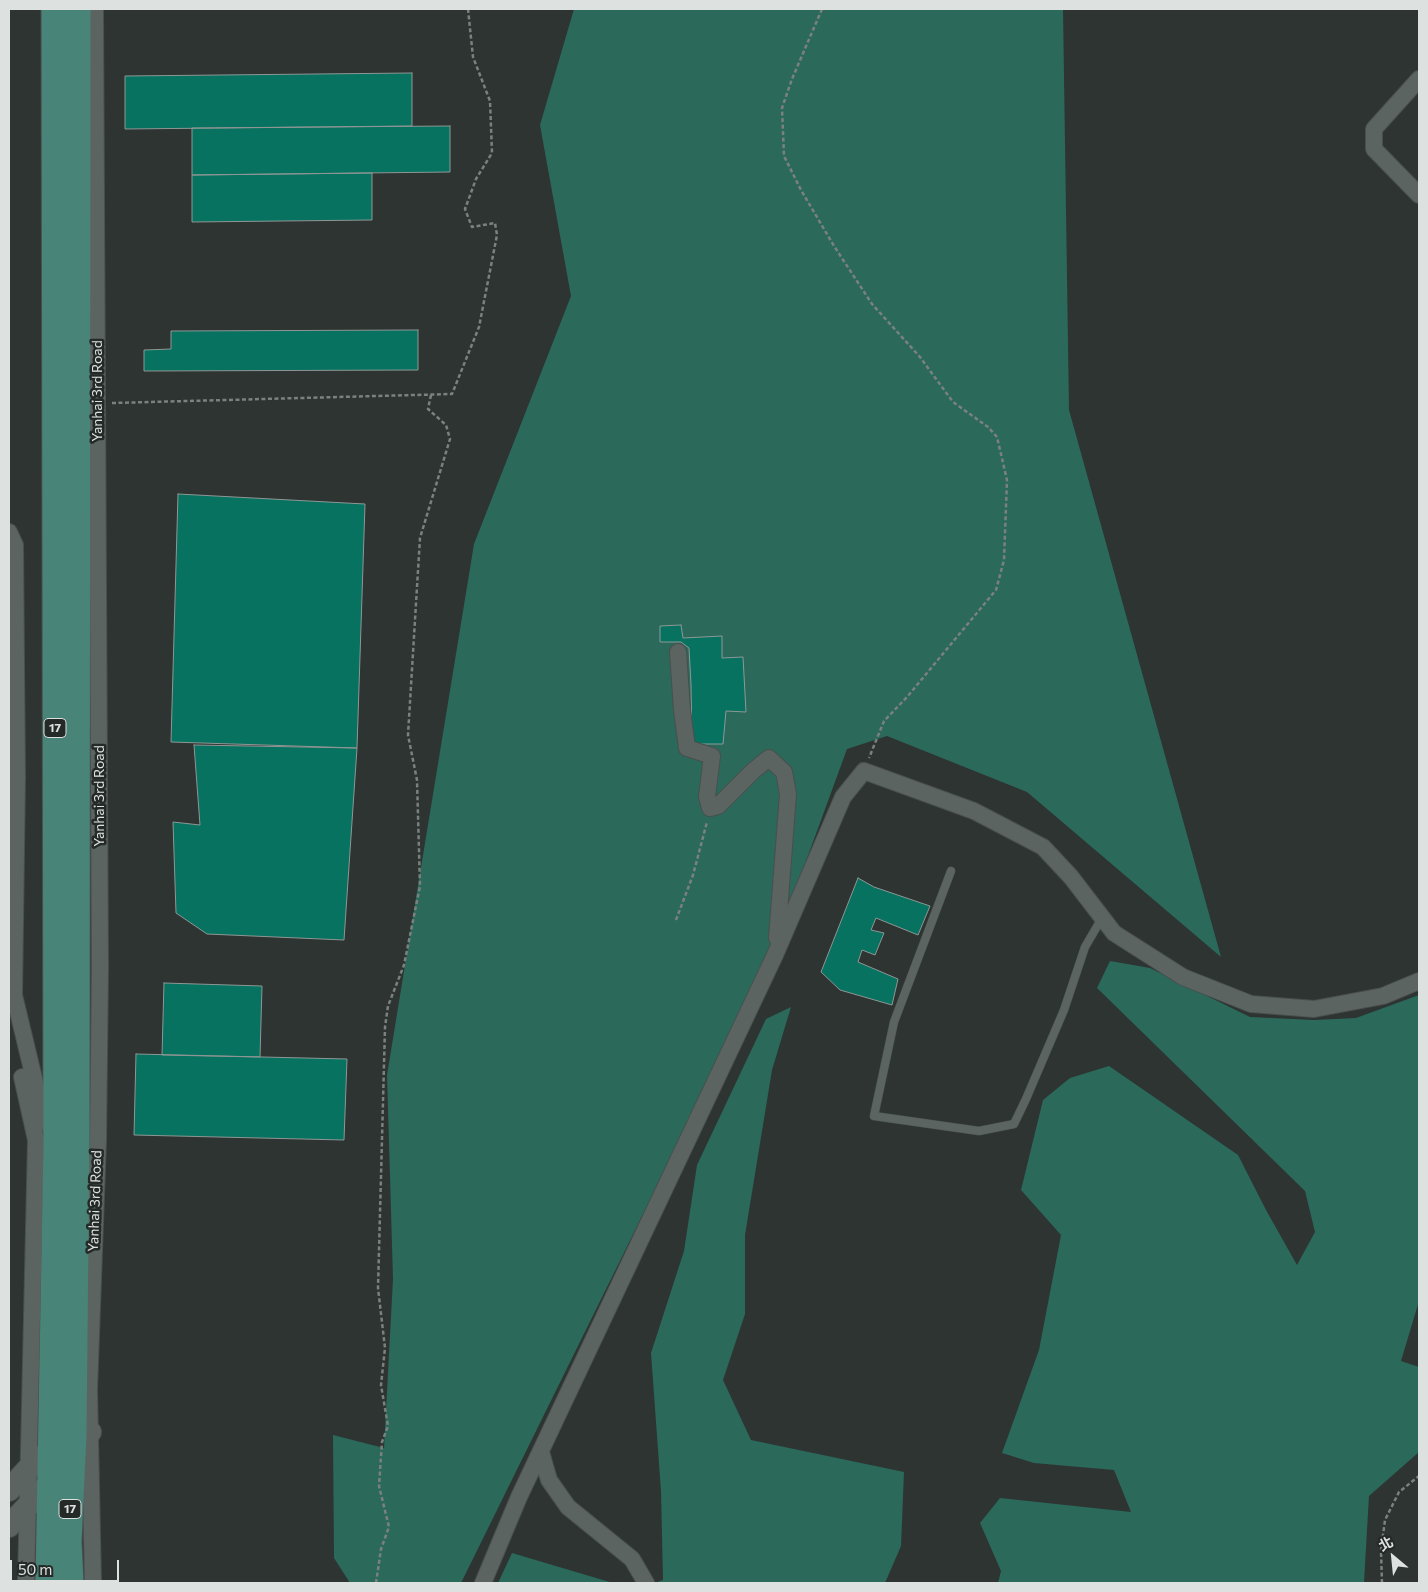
<!DOCTYPE html>
<html>
<head>
<meta charset="utf-8">
<style>
  body { margin:0 }
  #map { position:relative; width:1428px; height:1592px; overflow:hidden; background:#2d3432; font-family:Commissioner,"Noto Sans TC",sans-serif }
  canvas { display:block }
  .frame { position:absolute; inset:0; border:10px solid #dde1e0; pointer-events:none }
  .north { position:absolute; left:1368px; top:1532px; width:50px; height:50px; -webkit-text-stroke:4px #232a28; paint-order:stroke; rotate:332deg; font-size:14px; font-weight:700; line-height:20px; text-align:center; color:#dde1e0 }
  .north::after { content:''; display:block; margin:auto; width:18px; height:22px; background:#dde1e0; clip-path:polygon(50% 0,100% 100%,50% 72%,0 100%) }
  .scale { position:absolute; left:10px; top:1560px; width:109px; height:22px; box-sizing:border-box; border:2px solid #dde1e0; border-top:0; padding-left:6px; font-size:15px; line-height:18px; white-space:nowrap; color:#dde1e0; -webkit-text-stroke:4px #232a28; paint-order:stroke }
</style>
</head>
<body>
<div id="map">
<canvas width="1428" height="1592"></canvas>
<div class="frame"></div>
<div class="north">北</div>
<div class="scale">50 m</div>
</div>
<script>
const ctx = document.querySelector('canvas').getContext('2d');
ctx.lineJoin = 'round';
function fillPath(path, color) {
  ctx.fillStyle = color;
  ctx.fill(path, 'evenodd');
}
function shape(rows) {
  const path = new Path2D();
  for (const r of rows) {
    path.moveTo(r[0], r[1]);
    for (let i = 2; i < r.length; i += 2) path.lineTo(r[i], r[i + 1]);
  }
  return path;
}
function strokePath(path, color, width, dash) {
  ctx.strokeStyle = color;
  ctx.lineWidth = width;
  ctx.lineCap = dash ? 'butt' : 'round';
  ctx.setLineDash(dash || []);
  ctx.stroke(path);
}
function label(font, color, halo, rows, align = 'center') {
  ctx.font = font + ' Commissioner,sans-serif';
  ctx.lineWidth = 5;
  ctx.setLineDash([]);
  ctx.textBaseline = 'middle';
  ctx.strokeStyle = halo;
  ctx.fillStyle = color;
  for (const [text, x, y, turn = 0] of rows) {
    ctx.save();
    ctx.translate(x, y);
    ctx.rotate((+turn || 0) * Math.PI / 180);
    ctx.textAlign = isNaN(turn) ? turn : align;
    if (halo) ctx.strokeText(text, 0, 0);
    ctx.fillText(text, 0, 0);
    ctx.restore();
  }
}
fillPath(shape([
  [574,9,1063,9,1069,410,1221,957,1027,792,887,736,847,749,790,905,763,971,461,1583,350,1583,334,1558,333,1435,384,1448,393,1279,387,1075,474,544,571,296,540,125],
  [1110,961,1150,968,1250,1017,1314,1020,1356,1018,1419,995,1419,1301,1401,1361,1419,1367,1419,1452,1369,1496,1364,1582,1357,1583,998,1583,1001,1571,980,1523,1000,1498,1131,1512,1114,1470,1034,1463,1002,1453,1039,1350,1061,1235,1021,1190,1043,1100,1070,1078,1109,1066,1238,1155,1266,1210,1297,1265,1315,1232,1305,1191,1097,988],
  [791,1007,772,1070,745,1235,745,1314,723,1380,751,1440,904,1472,901,1546,885,1583,655,1583,663,1580,661,1491,651,1353,684,1251,697,1165,766,1019],
  [512,1553,613,1583,498,1583]
]), '#2b695b');
const building = shape([
  [412,73,412,126,125,129,125,76,412,73],
  [450,126,450,172,192,175,192,128,450,126],
  [372,173,372,220,192,222,192,175,372,173],
  [418,330,418,370,144,371,144,350,171,349,171,331,418,330],
  [178,494,365,504,357,748,171,742,178,494],
  [681,625,683,638,722,636,722,658,743,657,746,712,726,711,723,744,692,744,691,685,689,648,681,642,660,642,660,626,681,625],
  [194,745,357,748,344,940,207,934,176,913,173,822,200,825,194,745],
  [858,878,874,887,930,906,918,935,876,918,871,930,884,933,875,955,862,950,858,962,898,979,892,1005,840,990,821,972,858,878],
  [164,983,262,986,260,1057,162,1055,164,983],
  [136,1054,347,1059,344,1140,134,1135,136,1054]
]);
fillPath(building, '#077260');
strokePath(building, '#8f9795', 1);
const lane = shape([
  [951,871,894,1022,874,1116,979,1131,1014,1124,1026,1099,1064,1010,1085,947,1102,918]
]);
const street = shape([
  [1419,79,1374,129,1374,149,1419,195],
  [9,532,15,545,17,777,14,995,38,1095,51,1130],
  [678,652,682,710,687,748,712,756,707,797,710,808,718,806,753,771,769,758,784,772,788,794,777,938],
  [22,1077,36,1140,26,1583],
  [541,1452,549,1480,568,1507,632,1559,646,1583],
  [93,1583,89,1390,98,1140,100,968,95,9],
  [483,1583,519,1497,775,955,843,797,864,771,974,811,1043,847,1071,877,1114,933,1183,977,1251,1004,1314,1009,1383,996,1419,981]
]);
const secondary = shape([
  [9,1490,29,1468,52,1448,62,1442],
  [9,1526,73,1458,90,1432]
]);
const primary = shape([
  [48,1583,56,1142,54,9],
  [71,1583,69,1542,74,1435,77,1141,78,9]
]);
strokePath(lane, '#494f4d', 9);
strokePath(street, '#494f4d', 18);
strokePath(secondary, '#494f4d', 24);
strokePath(primary, '#494f4d', 27);
strokePath(shape([
  [822,9,792,79,782,108,784,156,801,190,834,246,872,304,920,357,953,402,988,427,997,437,1007,480,1004,560,996,590,907,697,884,721,869,758],
  [112,403,452,394,479,327,497,235,495,223,472,227,465,209,476,179,492,153,490,101,473,57,468,9],
  [676,920,693,875,707,822],
  [9,1566,10,1565],
  [376,1583,381,1549,389,1527,379,1486,382,1442,388,1426,381,1385,385,1348,378,1288,385,1027,388,1006,404,965,420,886,417,780,408,735,420,538,450,439,446,425,428,409,431,395],
  [1382,1583,1381,1551,1385,1520,1399,1492,1419,1476]
]), '#7b817f', 2.5, [4, 2.5]);
strokePath(lane, '#5c6462', 8);
strokePath(street, '#5c6462', 16);
strokePath(secondary, '#5c6462', 22);
strokePath(primary, '#498478', 25);
for (const [x, y, w] of [
  [55,728,22],
  [70,1509,22]
]) {
  const box = new Path2D();
  box.roundRect(x - w / 2, y - 9.5, w, 19, 4);
  ctx.fillStyle = '#232a28';
  ctx.fill(box);
  strokePath(box, '#dde1e0', 1);
}
label('bold 12px', '#dde1e0', null, [
  ["17",55,728],
  ["17",70,1509]
]);
label('14px', '#dde1e0', '#232a28', [
  ["Yanhai 3rd Road",97,391,-90],
  ["Yanhai 3rd Road",99,796,-90],
  ["Yanhai 3rd Road",95,1201,-88]
]);
</script>
</body>
</html>
